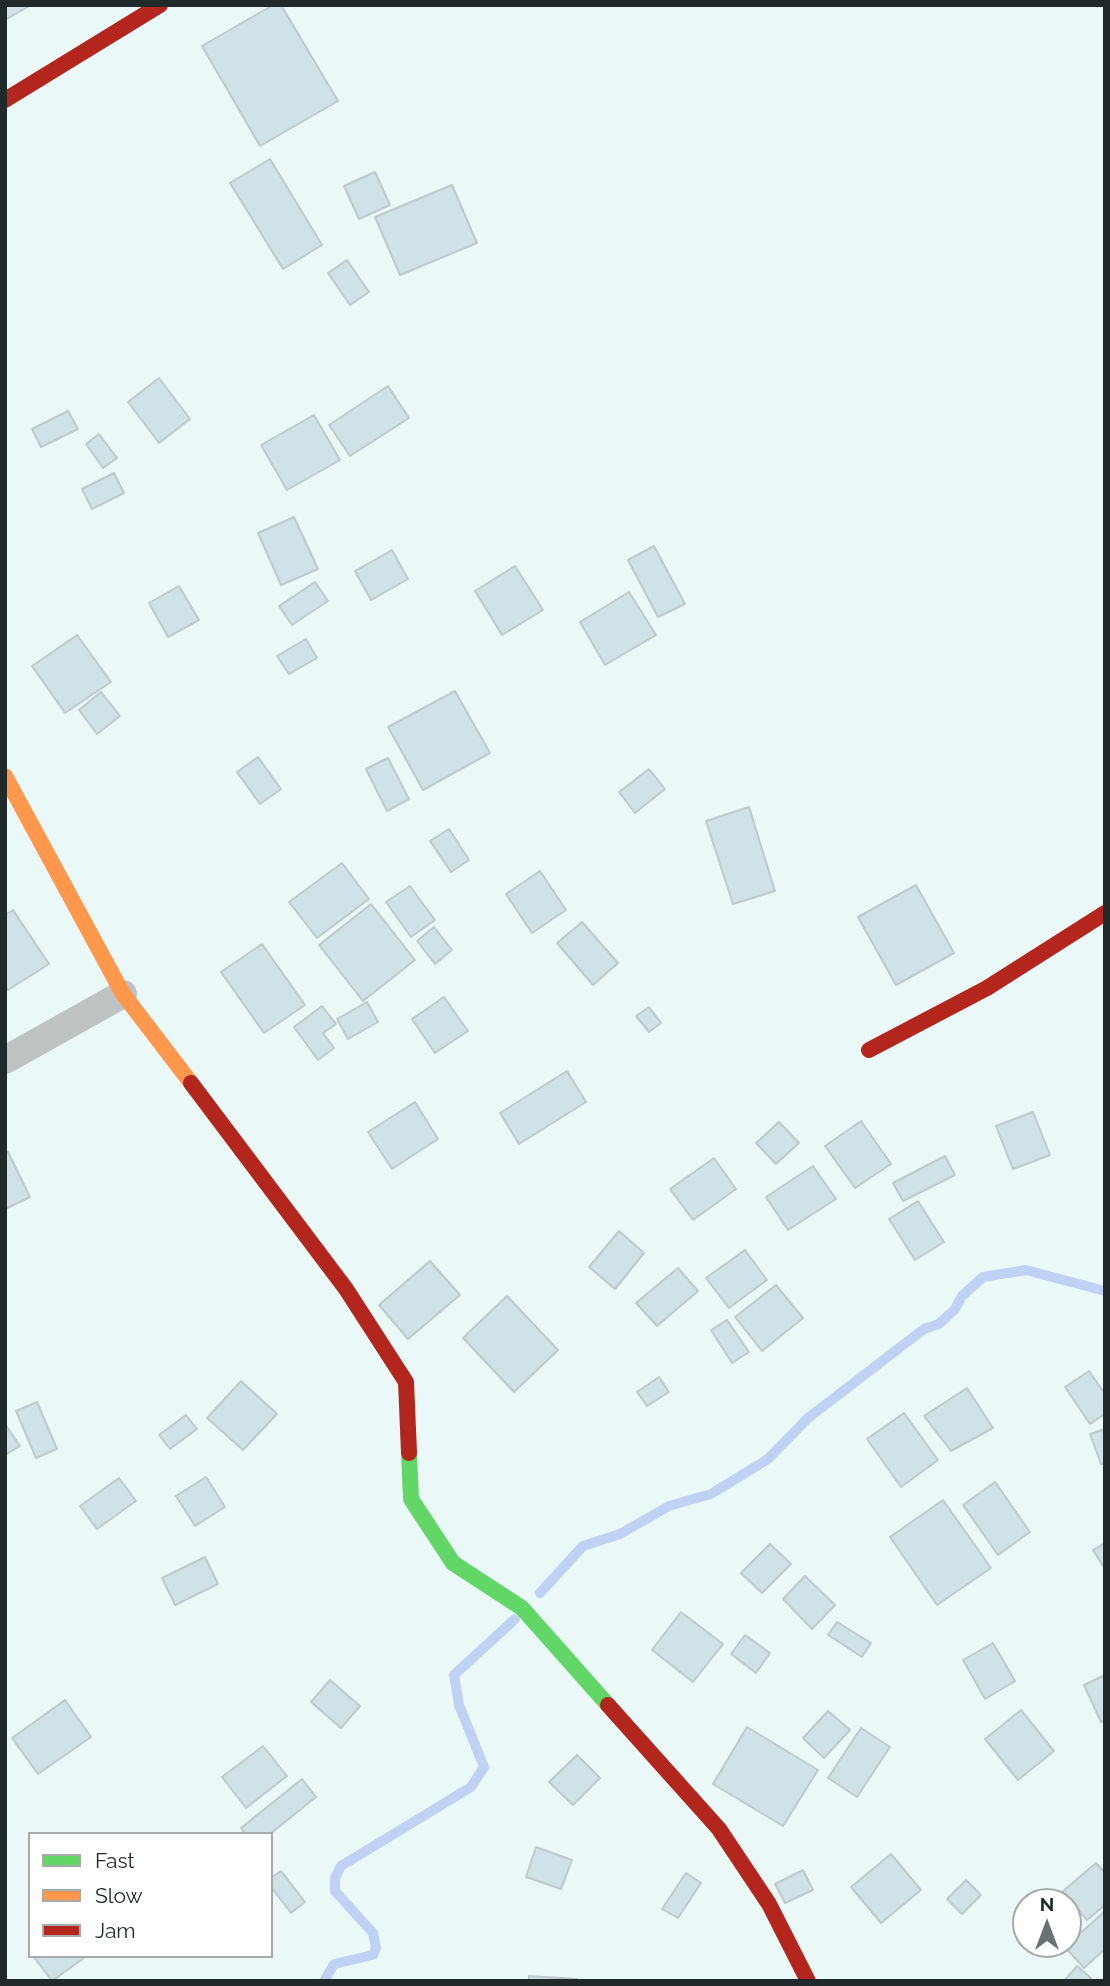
<!DOCTYPE html>
<html>
<head>
<meta charset="utf-8">
<style>
	body { margin:0 }
	#map { position:relative; width:1110px; height:1986px; overflow:hidden; background:#ebf8f8; font-family:Raleway,sans-serif }
	canvas { display:block }
	.frame { position:absolute; inset:0; border:7px solid #212a2a; pointer-events:none }
	.legend { position:absolute; left:28px; top:1832px; width:245px; height:126px; box-sizing:border-box; background:#fff; border:2px solid #a6aaaa; margin:0; padding:9px 12px; list-style:none; font-size:21px; color:#212a2a }
	.legend li { display:flex; align-items:center; gap:14px; height:35px }
	.legend b { width:35px; border:2px solid #a6aaaa }
	.north { position:absolute; left:1012px; top:1888px; width:70px; height:70px; box-sizing:border-box; background:#fff; border:2px solid #a6aaaa; border-radius:50%; rotate:0deg; font-size:19px; font-weight:700; line-height:28px; text-align:center; color:#212a2a }
	.north::after { content:''; display:block; margin:auto; width:24px; height:32px; background:#687272; clip-path:polygon(50% 0,100% 100%,50% 72%,0 100%) }
</style>
</head>
<body>
<div id="map">
<canvas width="1110" height="1986"></canvas>
<div class="frame"></div>
<ul class="legend">
<li><b style="height:9px;background:#63d668"></b>Fast</li>
<li><b style="height:9px;background:#ff974d"></b>Slow</li>
<li><b style="height:9px;background:#b3261e"></b>Jam</li>
</ul>
<div class="north">N</div>
</div>
<script>
const ctx = document.querySelector('canvas').getContext('2d');
ctx.lineJoin = 'round';
const poly = rows => new Path2D(rows.map(r => 'M' + r).join(''));
function trace(path, color, width, dash) { ctx.strokeStyle = color; ctx.lineWidth = width; ctx.lineCap = dash ? 'butt' : 'round'; ctx.setLineDash(dash || []); ctx.stroke(path); }
function fill(path, color) { ctx.fillStyle = color; ctx.fill(path, 'evenodd'); }
trace(poly([
	[540,1593,583,1546,620,1534,669,1506,711,1494,768,1459,808,1418,924,1329,939,1324,955,1309,962,1296,983,1277,1026,1270,1105,1291],
	[324,1981,334,1964,373,1955,376,1948,373,1933,335,1891,335,1878,341,1866,471,1787,484,1767,459,1705,454,1675,515,1619]
]), '#c0d2f3', 10);
const building = poly([
	[5,5,31,5,5,20,5,5],
	[273,5,281,5,338,101,260,146,202,46,273,5],
	[270,159,322,245,283,269,230,183,270,159],
	[375,172,390,205,359,219,344,186,375,172],
	[452,185,477,243,400,275,375,217,452,185],
	[347,260,369,292,350,305,328,273,347,260],
	[159,378,190,419,159,443,128,402,159,378],
	[388,386,409,418,350,456,329,425,388,386],
	[68,411,78,429,41,447,32,429,68,411],
	[314,415,340,460,287,490,261,445,314,415],
	[99,434,117,458,103,468,86,444,99,434],
	[114,473,124,493,92,509,82,489,114,473],
	[294,517,318,569,281,585,258,533,294,517],
	[654,546,685,604,658,617,628,560,654,546],
	[392,550,408,579,371,600,355,571,392,550],
	[515,566,543,610,502,635,475,591,515,566],
	[315,582,328,601,292,625,279,606,315,582],
	[179,586,199,620,168,637,149,603,179,586],
	[629,592,656,635,605,665,580,622,629,592],
	[77,635,111,682,65,713,32,666,77,635],
	[306,639,317,658,289,674,277,656,306,639],
	[455,691,490,753,423,790,388,727,455,691],
	[101,692,120,716,97,734,79,710,101,692],
	[258,757,281,789,260,804,237,772,258,757],
	[388,758,409,799,387,811,366,769,388,758],
	[649,769,665,789,635,813,619,792,649,769],
	[749,807,775,891,733,904,706,821,749,807],
	[449,829,469,860,451,872,430,841,449,829],
	[342,863,369,899,317,938,289,902,342,863],
	[540,871,566,910,532,933,506,894,540,871],
	[916,885,954,953,896,985,858,917,916,885],
	[410,886,435,920,411,937,386,902,410,886],
	[371,904,415,960,363,1001,319,945,371,904],
	[13,910,49,964,8,990,5,985,5,915,13,910],
	[582,922,618,963,593,985,557,943,582,922],
	[434,927,452,950,435,964,417,941,434,927],
	[262,944,305,1005,264,1033,221,972,262,944],
	[444,997,468,1031,435,1053,412,1019,444,997],
	[367,1002,378,1022,348,1039,337,1019,367,1002],
	[322,1006,336,1024,323,1033,334,1048,318,1060,294,1027,322,1006],
	[649,1007,661,1023,649,1032,636,1016,649,1007],
	[567,1071,586,1102,519,1144,500,1113,567,1071],
	[415,1102,438,1139,392,1169,368,1132,415,1102],
	[1033,1112,1050,1155,1013,1169,996,1126,1033,1112],
	[861,1121,891,1164,855,1188,825,1146,861,1121],
	[779,1122,799,1143,776,1164,756,1143,779,1122],
	[8,1152,30,1197,5,1209,5,1153,8,1152],
	[945,1156,955,1175,903,1201,893,1183,945,1156],
	[714,1158,736,1189,693,1220,670,1189,714,1158],
	[813,1166,836,1199,788,1230,766,1197,813,1166],
	[918,1201,944,1242,915,1260,889,1219,918,1201],
	[619,1231,644,1253,615,1289,589,1267,619,1231],
	[745,1250,767,1280,729,1308,706,1278,745,1250],
	[430,1261,460,1295,408,1339,379,1305,430,1261],
	[678,1268,698,1291,657,1326,636,1303,678,1268],
	[776,1285,803,1318,762,1351,735,1317,776,1285],
	[507,1296,558,1350,514,1392,463,1338,507,1296],
	[727,1320,749,1352,732,1363,711,1330,727,1320],
	[1089,1371,1105,1394,1105,1414,1090,1424,1065,1387,1089,1371],
	[659,1377,669,1392,647,1406,637,1392,659,1377],
	[241,1381,277,1414,243,1450,207,1418,241,1381],
	[967,1388,993,1428,951,1451,924,1416,967,1388],
	[37,1402,57,1449,36,1458,16,1411,37,1402],
	[904,1413,938,1460,901,1487,867,1439,904,1413],
	[186,1415,197,1429,170,1449,159,1435,186,1415],
	[5,1424,20,1446,5,1455,5,1424],
	[1105,1429,1105,1463,1101,1464,1090,1434,1105,1429],
	[206,1477,225,1507,195,1526,176,1496,206,1477],
	[119,1478,136,1501,97,1529,80,1506,119,1478],
	[995,1482,1030,1532,998,1555,963,1505,995,1482],
	[943,1500,991,1568,937,1605,890,1537,943,1500],
	[1105,1543,1105,1569,1093,1550,1105,1543],
	[770,1544,791,1564,762,1593,741,1573,770,1544],
	[205,1557,218,1584,175,1605,162,1578,205,1557],
	[805,1576,835,1605,812,1629,783,1599,805,1576],
	[681,1612,723,1644,693,1682,652,1650,681,1612],
	[837,1622,871,1643,862,1657,828,1635,837,1622],
	[745,1635,770,1653,756,1673,731,1654,745,1635],
	[993,1643,1015,1681,985,1699,963,1660,993,1643],
	[1105,1675,1105,1720,1101,1722,1084,1685,1105,1675],
	[330,1680,360,1706,341,1728,311,1702,330,1680],
	[65,1700,91,1737,38,1774,12,1738,65,1700],
	[1021,1710,1054,1751,1018,1780,985,1739,1021,1710],
	[828,1711,850,1730,824,1758,803,1738,828,1711],
	[747,1727,818,1770,783,1826,713,1784,747,1727],
	[861,1728,890,1747,857,1797,828,1778,861,1728],
	[263,1746,287,1776,246,1808,222,1777,263,1746],
	[577,1755,600,1778,573,1805,549,1782,577,1755],
	[302,1779,316,1797,270,1834,245,1834,241,1828,302,1779],
	[536,1847,572,1860,561,1889,526,1877,536,1847],
	[891,1854,921,1890,881,1923,851,1887,891,1854],
	[1096,1863,1105,1873,1105,1905,1087,1920,1062,1892,1096,1863],
	[803,1870,813,1890,785,1903,775,1884,803,1870],
	[281,1871,305,1902,291,1913,271,1887,271,1878,281,1871],
	[686,1873,701,1883,678,1918,662,1909,686,1873],
	[966,1880,981,1895,962,1914,947,1899,966,1880],
	[1105,1911,1105,1949,1084,1968,1065,1947,1105,1911],
	[33,1956,82,1956,84,1958,52,1981,33,1956],
	[1077,1966,1091,1978,1088,1981,1064,1981,1077,1966],
	[529,1976,577,1979,577,1981,529,1981,529,1976]
]);
fill(building, '#d0e1e7');
trace(building, '#bfc9cb', 2);
trace(poly([
	[5,1060,123,994]
]), '#bfc2c2', 28);
trace(poly([
	[409,1453,411,1499,453,1563,522,1608,608,1705]
]), '#63d668', 16);
trace(poly([
	[5,776,123,994,191,1083]
]), '#ff974d', 16);
trace(poly([
	[5,100,160,5],
	[869,1050,987,988,1105,913],
	[191,1083,346,1289,406,1382,409,1453],
	[608,1705,719,1829,769,1904,808,1981]
]), '#b3261e', 16);
</script>
</body>
</html>
